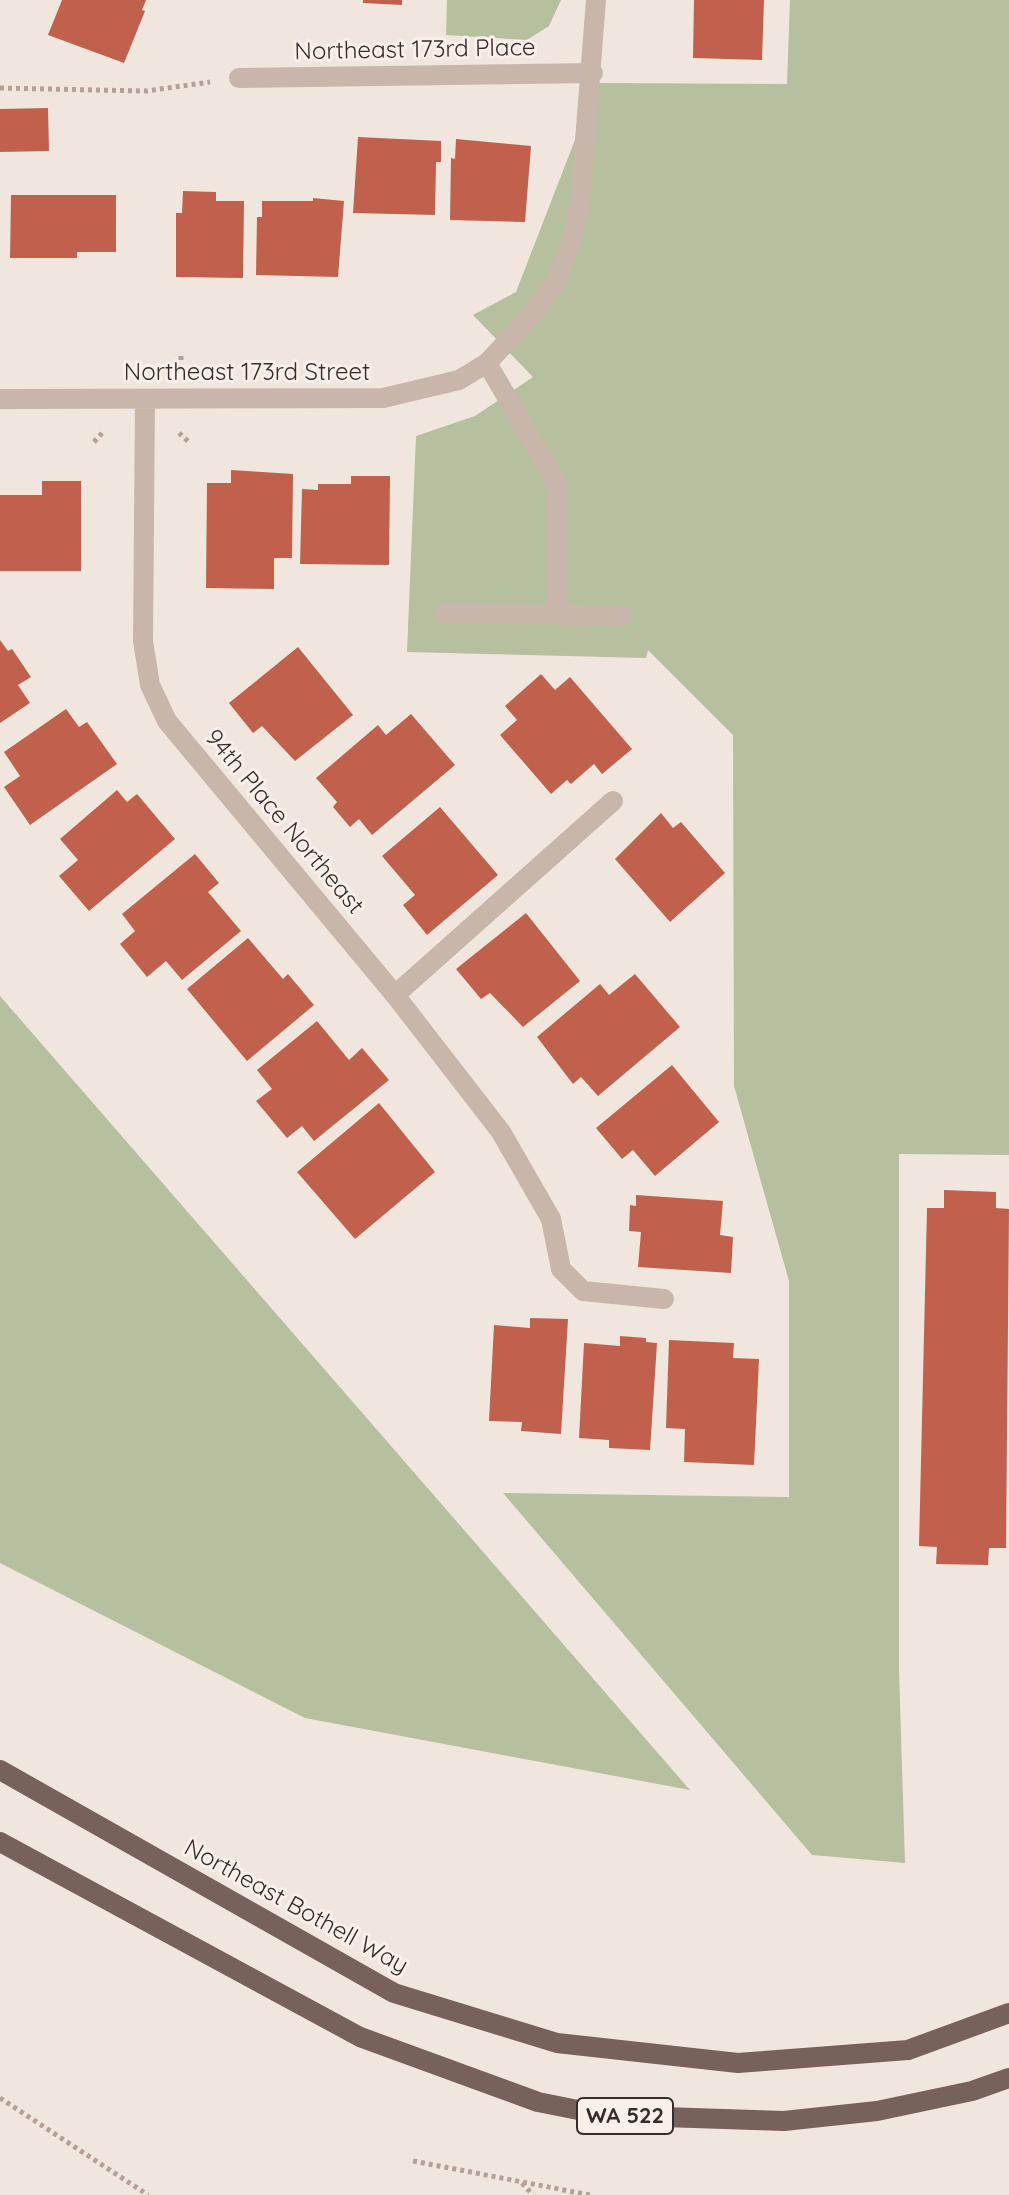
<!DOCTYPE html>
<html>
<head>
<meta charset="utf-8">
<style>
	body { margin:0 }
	canvas { display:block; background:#f1e6dd }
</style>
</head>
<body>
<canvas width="1009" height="2195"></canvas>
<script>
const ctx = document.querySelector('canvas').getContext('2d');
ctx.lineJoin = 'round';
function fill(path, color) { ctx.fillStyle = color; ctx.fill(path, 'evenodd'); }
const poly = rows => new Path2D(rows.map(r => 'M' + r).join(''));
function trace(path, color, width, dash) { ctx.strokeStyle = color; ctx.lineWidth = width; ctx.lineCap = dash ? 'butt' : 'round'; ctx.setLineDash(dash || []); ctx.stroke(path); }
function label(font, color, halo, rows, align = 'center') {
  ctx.font = font + ' Quicksand,sans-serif'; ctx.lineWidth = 6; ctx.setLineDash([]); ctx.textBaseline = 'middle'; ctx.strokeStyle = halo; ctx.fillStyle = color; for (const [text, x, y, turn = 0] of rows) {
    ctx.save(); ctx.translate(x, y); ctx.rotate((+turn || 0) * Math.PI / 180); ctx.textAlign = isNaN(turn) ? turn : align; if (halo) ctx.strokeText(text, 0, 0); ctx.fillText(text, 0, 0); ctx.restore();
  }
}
fill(poly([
	[447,0,561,0,549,26,527,40,446,35],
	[790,0,1009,0,1009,1155,899,1154,899,1671,905,1863,812,1855,503,1493,789,1497,789,1281,734,1086,733,735,648,650,646,658,407,652,416,436,475,416,533,377,473,315,516,292,597,83,787,84],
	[0,996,690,1790,305,1718,0,1563]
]), '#b6bf9e');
fill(poly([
	[62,0,146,0,142,10,145,11,124,63,48,35],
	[363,0,402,0,402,5,363,3],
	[694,0,764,0,762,60,693,58],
	[48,108,49,151,0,152,0,109],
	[358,137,441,141,441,162,436,162,435,215,353,213],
	[456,139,531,146,525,222,450,220,451,158,455,159],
	[183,191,216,192,216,201,244,201,243,278,176,277,176,213,182,213],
	[11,195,116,195,116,252,77,252,77,258,10,258],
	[313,198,344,201,338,277,256,275,257,217,262,217,262,201,313,201],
	[231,470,293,474,292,558,274,558,274,589,206,588,207,483,231,483],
	[351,476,390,476,389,565,300,564,302,489,318,490,318,484,351,484],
	[42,481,81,481,81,571,0,571,0,495,42,495],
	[0,640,8,651,12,649,31,677,18,685,30,703,0,723],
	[298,647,353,715,295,761,262,726,253,733,229,703],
	[541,674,555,690,570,677,632,749,602,774,594,764,571,784,567,780,551,794,500,735,517,720,505,706],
	[66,709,79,727,87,722,117,764,30,825,4,787,20,776,4,752],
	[411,714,455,765,372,835,359,819,350,827,333,807,337,802,316,778,378,725,386,735],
	[117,790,127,802,137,794,175,839,89,911,59,876,78,860,60,839],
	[440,807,498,875,427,935,403,905,415,895,382,856],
	[661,813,673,828,681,822,725,873,670,922,615,859],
	[195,854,219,883,208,892,241,931,182,980,166,961,147,977,120,944,135,931,122,914],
	[526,913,580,981,523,1027,490,993,481,999,456,969],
	[248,938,283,979,288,974,314,1005,247,1061,187,989],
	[635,974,680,1027,598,1096,581,1077,573,1084,537,1037,600,984,609,995],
	[317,1021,349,1060,362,1048,389,1080,314,1141,302,1126,287,1138,256,1101,272,1089,257,1070],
	[672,1065,719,1122,655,1176,633,1150,622,1159,596,1128],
	[379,1103,435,1172,355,1239,297,1172],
	[944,1190,996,1192,996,1208,1009,1209,1006,1548,989,1548,988,1565,936,1564,937,1547,919,1546,927,1208,944,1208],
	[636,1195,723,1201,720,1235,733,1237,731,1273,638,1267,641,1232,629,1231,630,1205,636,1206],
	[530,1318,568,1319,561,1434,521,1431,522,1422,489,1421,494,1325,530,1328],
	[620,1336,646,1338,646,1342,657,1343,650,1450,609,1448,609,1440,579,1438,584,1343,620,1346],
	[669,1340,734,1343,733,1358,759,1359,754,1465,684,1462,685,1429,666,1428]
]), '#bf614d');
trace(poly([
	[0,88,146,91,210,82],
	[181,356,181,370],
	[179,433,190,443],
	[94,442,104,431],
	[0,2098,148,2195],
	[413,2161,590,2195],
	[522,2183,533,2195]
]), '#b4a094', 5, [4, 4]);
trace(poly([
	[487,363,557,483,557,615],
	[444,613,622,616],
	[395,995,613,801],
	[551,1219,561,1269,583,1291,664,1299]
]), '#c9b6aa', 20);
trace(poly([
	[239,78,593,73],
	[0,399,383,398,459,380,487,363,532,315,556,282,570,247,580,204,596,0],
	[145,400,143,641,150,685,167,721,395,995,501,1132,551,1219]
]), '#c9b6aa', 20);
trace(poly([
	[0,1770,394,1993,557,2043,738,2063,908,2050,1009,2013],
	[0,1842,360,2037,538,2102,603,2115,784,2121,877,2111,972,2091,1009,2078]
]), '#77625b', 20);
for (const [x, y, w] of [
	[625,2116,96]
]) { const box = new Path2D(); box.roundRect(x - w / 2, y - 18, w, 36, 6); ctx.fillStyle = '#f9f1e9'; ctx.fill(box); trace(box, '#362c29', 2); }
label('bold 22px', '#362c29', null, [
	["WA 522",625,2116]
]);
label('24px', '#362c29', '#f9f1e9', [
	["Northeast 173rd Place",415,50,-1],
	["Northeast 173rd Street",247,373],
	["94th Place Northeast",284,822,50],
	["Northeast Bothell Way",296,1907,29]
]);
</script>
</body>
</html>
